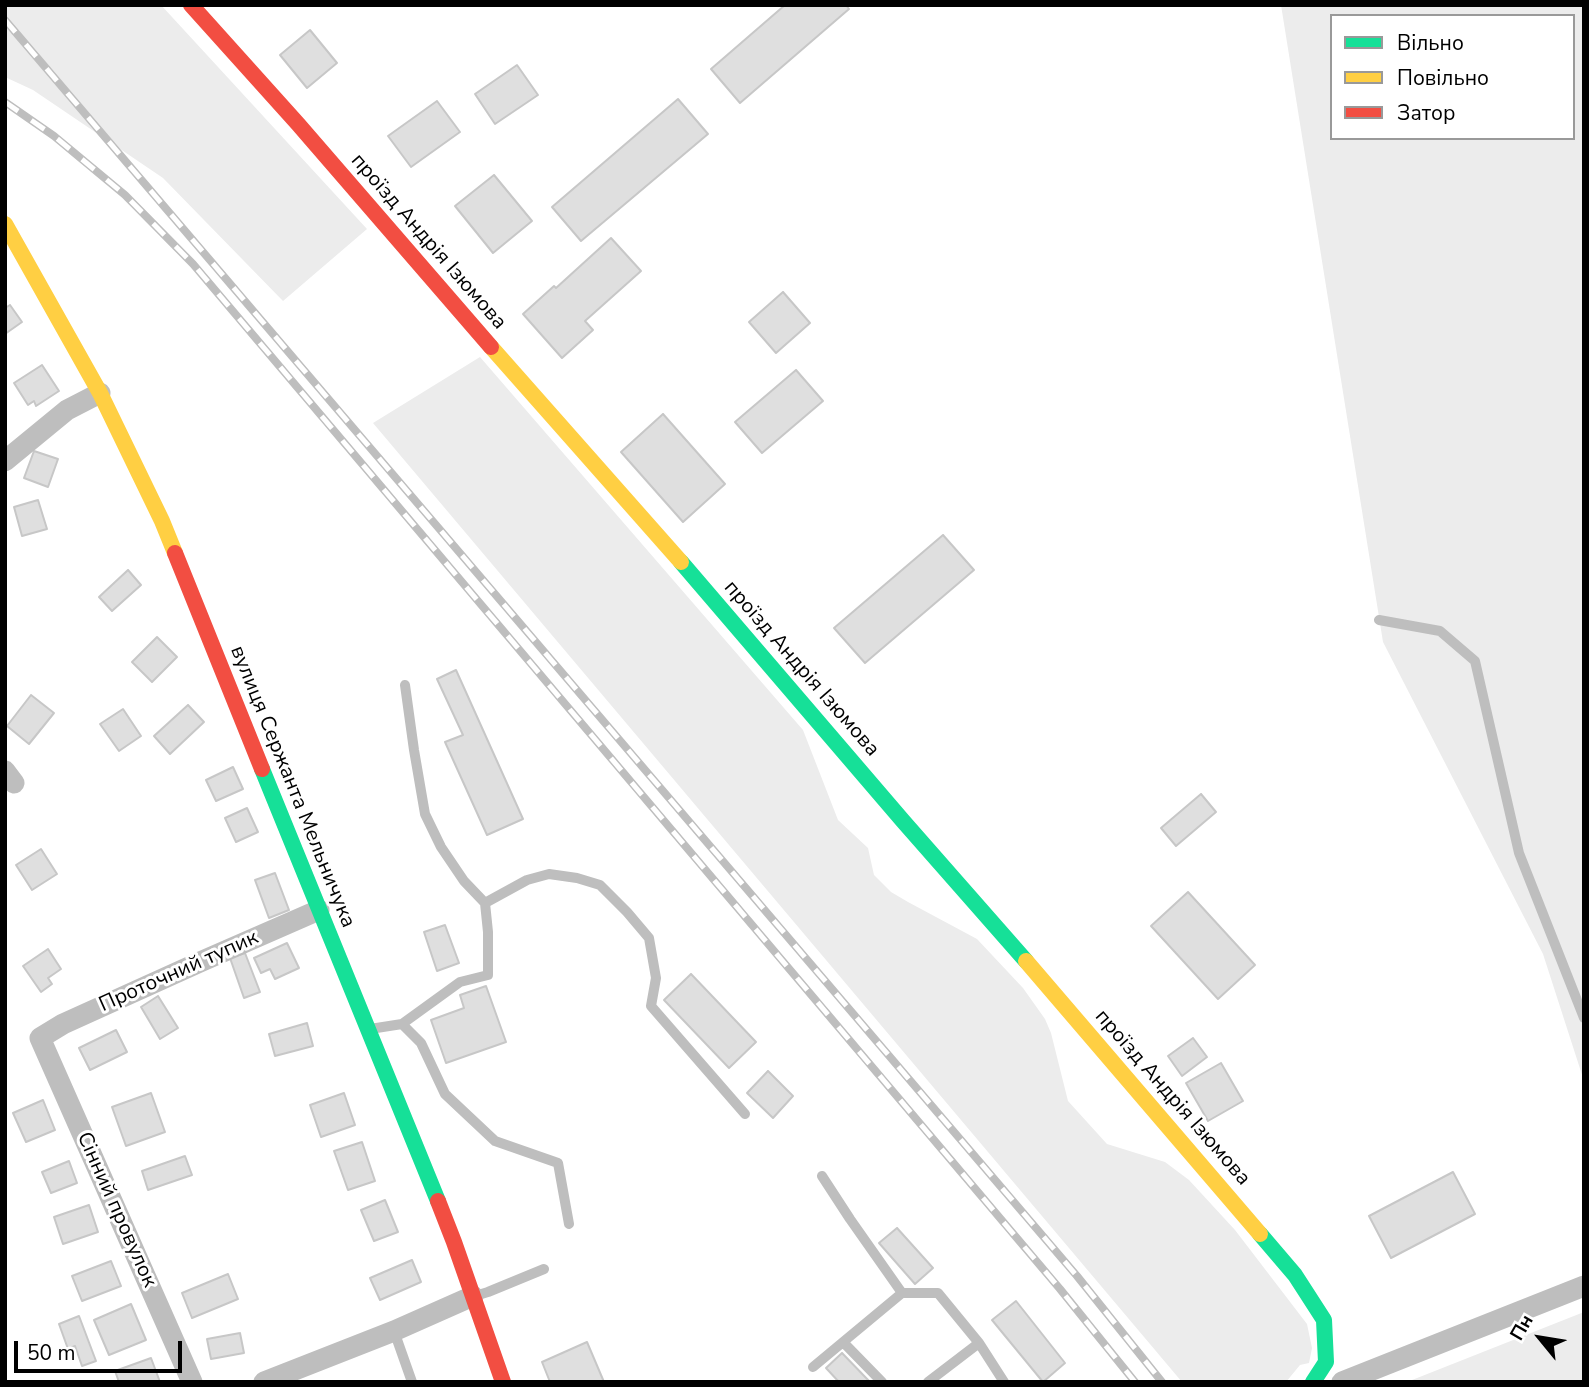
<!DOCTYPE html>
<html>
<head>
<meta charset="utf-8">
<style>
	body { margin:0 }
	#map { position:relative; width:1589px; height:1387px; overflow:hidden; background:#fff; font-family:"Nunito Sans",sans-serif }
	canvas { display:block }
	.frame { position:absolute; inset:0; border:7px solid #000; pointer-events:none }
	.legend { position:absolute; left:1330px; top:14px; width:245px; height:126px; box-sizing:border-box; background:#fff; border:2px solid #999; margin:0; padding:9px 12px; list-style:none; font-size:21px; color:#000 }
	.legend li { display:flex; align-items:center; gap:14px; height:35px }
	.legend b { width:35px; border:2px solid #999 }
	.north { position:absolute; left:1505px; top:1303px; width:70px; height:70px; -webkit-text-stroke:5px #fff; paint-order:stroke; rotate:300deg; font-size:19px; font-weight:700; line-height:28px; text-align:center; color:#000 }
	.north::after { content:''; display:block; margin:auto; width:24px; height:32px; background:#000; clip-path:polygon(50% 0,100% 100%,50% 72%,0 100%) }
	.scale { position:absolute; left:14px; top:1341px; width:168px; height:32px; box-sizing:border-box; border:4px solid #000; border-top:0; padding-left:9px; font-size:21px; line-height:24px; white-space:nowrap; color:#000; -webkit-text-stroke:5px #fff; paint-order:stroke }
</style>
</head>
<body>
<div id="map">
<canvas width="1589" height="1387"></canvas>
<div class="frame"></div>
<ul class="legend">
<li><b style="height:9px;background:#16e098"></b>Вільно</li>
<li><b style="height:9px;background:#ffcf43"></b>Повільно</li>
<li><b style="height:9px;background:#f24e42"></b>Затор</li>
</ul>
<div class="north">Пн</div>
<div class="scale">50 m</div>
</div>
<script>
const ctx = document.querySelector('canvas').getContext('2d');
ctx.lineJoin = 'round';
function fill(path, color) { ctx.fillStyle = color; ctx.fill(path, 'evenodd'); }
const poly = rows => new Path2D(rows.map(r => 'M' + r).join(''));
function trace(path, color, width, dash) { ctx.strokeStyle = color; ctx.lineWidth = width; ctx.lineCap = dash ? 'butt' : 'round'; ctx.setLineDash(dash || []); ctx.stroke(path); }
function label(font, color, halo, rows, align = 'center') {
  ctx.font = font + ' "Nunito Sans",sans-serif'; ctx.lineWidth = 6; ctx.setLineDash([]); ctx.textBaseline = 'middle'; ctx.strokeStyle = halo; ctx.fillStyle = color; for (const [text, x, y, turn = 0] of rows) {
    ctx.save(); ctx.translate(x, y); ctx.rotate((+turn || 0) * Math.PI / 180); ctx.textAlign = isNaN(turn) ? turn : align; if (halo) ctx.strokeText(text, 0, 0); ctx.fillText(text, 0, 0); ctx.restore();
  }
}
fill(poly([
	[5,5,161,5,367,229,283,301,163,178,33,90,5,77],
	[1281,5,1584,5,1584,1081,1543,954,1383,642],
	[1332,16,1573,16,1573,138,1332,138],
	[480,357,803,730,838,820,868,848,874,875,891,892,908,902,977,939,1023,988,1045,1019,1051,1033,1068,1101,1107,1144,1165,1162,1189,1180,1235,1230,1307,1324,1312,1348,1309,1363,1300,1365,1286,1382,1182,1382,373,423],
	[1584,1312,1584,1382,1407,1382]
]), '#ececec');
const building = poly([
	[785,5,846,5,849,9,740,103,711,69,785,5],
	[310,30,337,63,307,88,280,55,310,30],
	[517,65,538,95,495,124,475,94,517,65],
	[678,99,708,134,581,241,552,207,678,99],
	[437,101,460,132,411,167,388,136,437,101],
	[494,175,532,221,493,253,455,206,494,175],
	[611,238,641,271,585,321,593,330,562,358,523,314,554,286,556,288,611,238],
	[783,292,810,323,776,353,749,322,783,292],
	[10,305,22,322,5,334,5,308,10,305],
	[42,365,59,391,36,406,34,401,28,405,14,383,42,365],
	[796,370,823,401,762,453,735,422,796,370],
	[663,414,725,484,683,522,621,452,663,414],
	[34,451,58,459,48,487,24,478,34,451],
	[38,500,47,529,22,536,14,507,38,500],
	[943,535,974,570,865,663,834,628,943,535],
	[128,570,141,585,112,611,99,597,128,570],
	[157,637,177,657,152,682,132,662,157,637],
	[456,670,523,819,487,835,445,742,463,735,437,679,456,670],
	[31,695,54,713,29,744,7,726,31,695],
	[188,705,204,722,170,754,154,736,188,705],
	[123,709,141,736,119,751,100,724,123,709],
	[233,767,243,789,216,801,206,780,233,767],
	[1201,794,1216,812,1176,846,1161,828,1201,794],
	[247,808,258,832,236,842,225,818,247,808],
	[41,849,57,874,32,890,16,865,41,849],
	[275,873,289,910,269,918,255,880,275,873],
	[1188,892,1255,965,1218,999,1151,926,1188,892],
	[445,925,459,963,437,971,424,932,445,925],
	[287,943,299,968,275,979,270,969,261,973,254,958,287,943],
	[48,949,61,969,48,978,52,984,41,992,23,966,48,949],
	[245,953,260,992,244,998,230,958,245,953],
	[691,974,756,1042,729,1068,664,1000,691,974],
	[486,986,506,1042,446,1063,431,1020,464,1008,460,995,486,986],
	[158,996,178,1028,160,1039,141,1007,158,996],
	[307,1023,313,1046,275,1056,269,1034,307,1023],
	[116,1030,127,1052,90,1070,79,1048,116,1030],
	[1193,1038,1207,1057,1182,1076,1168,1056,1193,1038],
	[1221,1063,1243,1101,1208,1121,1186,1083,1221,1063],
	[768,1071,793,1096,773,1118,747,1093,768,1071],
	[151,1093,165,1132,126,1146,112,1107,151,1093],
	[344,1093,355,1125,321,1137,310,1105,344,1093],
	[43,1100,55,1130,26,1142,13,1113,43,1100],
	[362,1142,375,1181,348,1190,334,1151,362,1142],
	[185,1156,192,1175,148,1190,142,1171,185,1156],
	[69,1161,77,1183,51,1193,42,1172,69,1161],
	[1453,1172,1475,1214,1391,1258,1369,1216,1453,1172],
	[385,1200,398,1232,374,1241,361,1210,385,1200],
	[89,1205,98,1232,63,1244,54,1217,89,1205],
	[897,1228,933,1268,915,1284,879,1243,897,1228],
	[412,1260,421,1282,380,1300,370,1278,412,1260],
	[111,1261,121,1286,82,1301,72,1276,111,1261],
	[228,1274,238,1299,192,1318,182,1293,228,1274],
	[1016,1301,1065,1363,1043,1382,992,1320,1016,1301],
	[131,1304,146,1340,109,1355,94,1320,131,1304],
	[79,1316,96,1361,82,1366,75,1346,68,1349,59,1324,79,1316],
	[240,1333,244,1353,211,1359,207,1339,240,1333],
	[587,1342,604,1382,550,1382,542,1362,587,1342],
	[842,1353,870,1382,839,1382,826,1368,842,1353],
	[151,1358,160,1382,119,1382,115,1371,151,1358]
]);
fill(building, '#dfdfdf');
trace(building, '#c7c7c7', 2);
trace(poly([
	[1379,620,1440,631,1475,661,1519,853,1584,1018],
	[485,903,527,880,549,874,577,878,600,885,627,912,649,938,656,978,651,1006,745,1114],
	[402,1024,460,982,488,975,488,932,485,903,464,881,441,847,425,814,414,750,405,685],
	[370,1029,402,1024,421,1043,445,1094,495,1141,558,1163,569,1224],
	[822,1176,850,1219,902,1293,938,1293,979,1343,928,1382],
	[475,1296,488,1292,544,1269],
	[394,1331,412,1382],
	[843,1342,882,1382],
	[979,1343,1004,1382],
	[813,1367,902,1293]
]), '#bebebe', 10);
trace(poly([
	[5,461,67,410,100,393],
	[5,771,14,783],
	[192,1382,40,1038,63,1024,200,962,319,910],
	[264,1382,394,1331,473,1296],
	[1342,1382,1584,1286]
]), '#bebebe', 21);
trace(poly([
	[681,562,903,821,1026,961],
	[262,769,438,1201],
	[1260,1234,1295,1275,1324,1320,1326,1362,1313,1382]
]), '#16e098', 16);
trace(poly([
	[5,224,100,393,162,521,175,553],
	[491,347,681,562],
	[1026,961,1260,1234]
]), '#ffcf43', 16);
trace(poly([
	[191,5,298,124,491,347],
	[175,553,262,769],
	[438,1201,454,1242,503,1382]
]), '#f24e42', 16);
const rail = poly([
	[5,20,1077,1276,1162,1382],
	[5,102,54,136,125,195,193,264,1060,1289,1135,1382]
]);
trace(rail, '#bebebe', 8);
trace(rail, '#fff', 5, [16]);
label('21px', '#000', '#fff', [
	["проїзд Андрія Ізюмова",428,242,49],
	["проїзд Андрія Ізюмова",801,669,49],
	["вулиця Сержанта Мельничука",292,787,68],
	["Проточний тупик",179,972,-24],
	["проїзд Андрія Ізюмова",1172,1098,49],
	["Сінний провулок",116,1210,66]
]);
</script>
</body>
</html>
